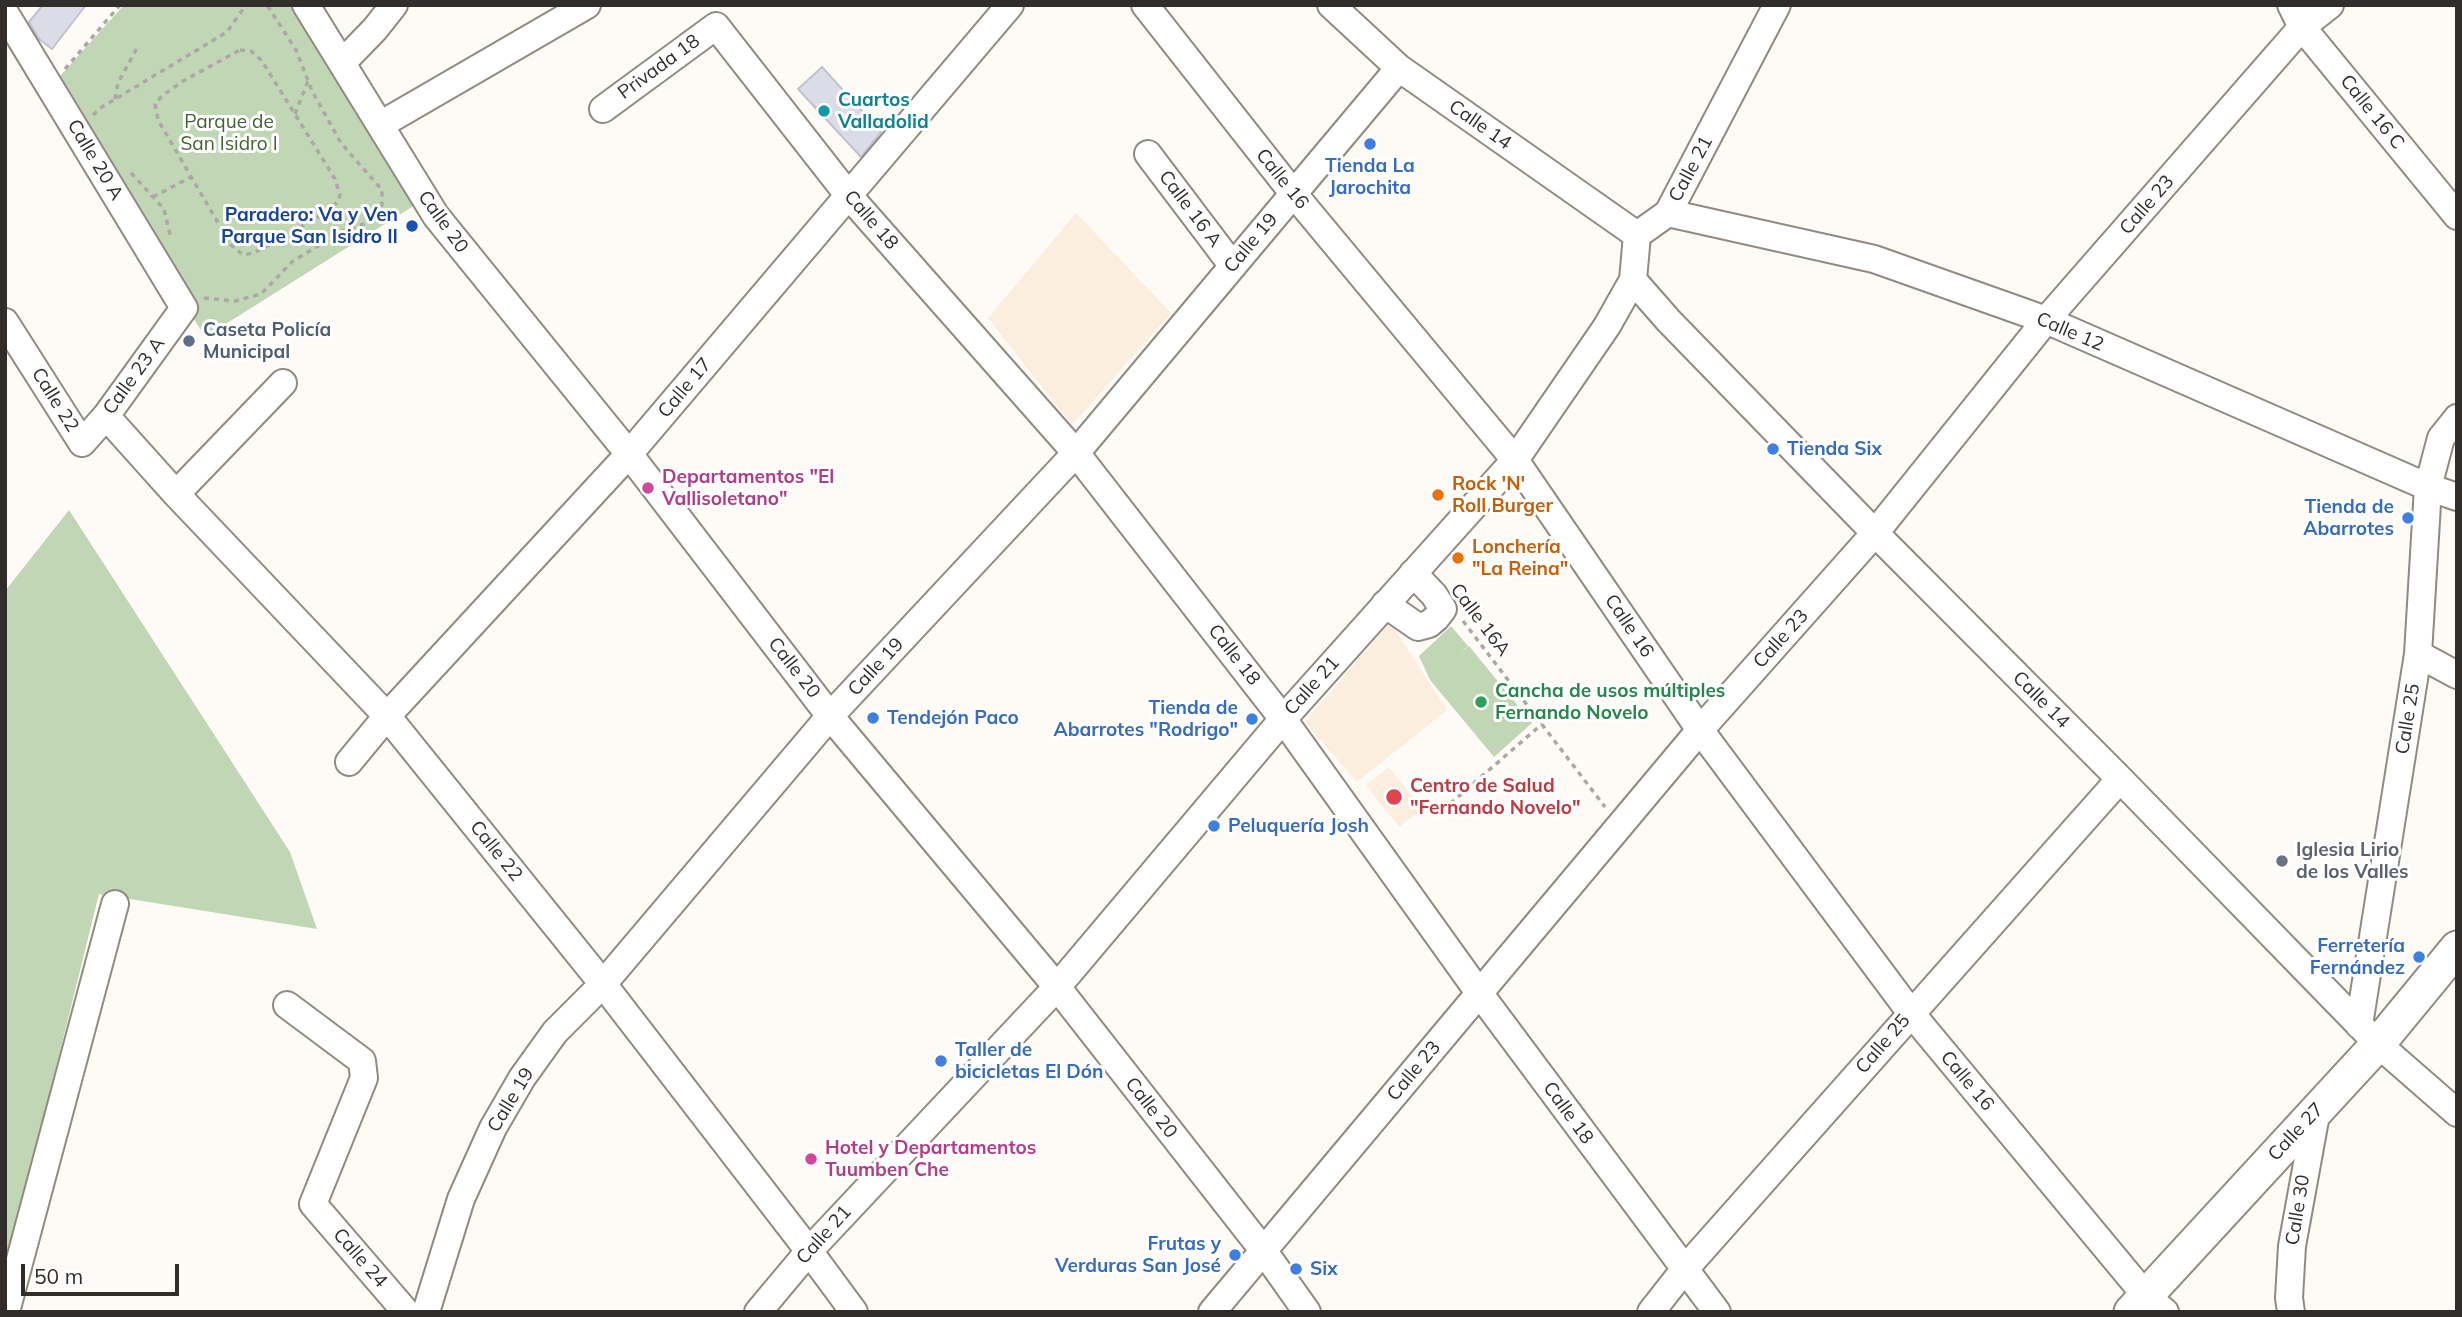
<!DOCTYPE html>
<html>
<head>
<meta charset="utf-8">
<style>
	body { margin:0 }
	#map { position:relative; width:2462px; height:1317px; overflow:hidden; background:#fefbf7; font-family:Mulish,sans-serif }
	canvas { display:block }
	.frame { position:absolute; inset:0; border:7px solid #302d2a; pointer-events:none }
	.scale { position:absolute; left:21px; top:1264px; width:158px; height:32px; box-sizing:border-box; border:4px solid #302d2a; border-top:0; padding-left:9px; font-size:21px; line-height:24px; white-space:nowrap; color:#302d2a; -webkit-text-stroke:5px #fff; paint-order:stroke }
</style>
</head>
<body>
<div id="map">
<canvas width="2462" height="1317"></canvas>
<div class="frame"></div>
<div class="scale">50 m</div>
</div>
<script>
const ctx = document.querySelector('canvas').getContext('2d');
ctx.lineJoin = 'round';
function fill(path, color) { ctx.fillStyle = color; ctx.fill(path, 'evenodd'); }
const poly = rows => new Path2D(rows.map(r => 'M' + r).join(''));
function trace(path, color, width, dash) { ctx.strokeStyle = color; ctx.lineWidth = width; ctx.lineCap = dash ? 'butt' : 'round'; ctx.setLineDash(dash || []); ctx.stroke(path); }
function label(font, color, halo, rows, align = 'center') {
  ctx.font = font + ' Mulish,sans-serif'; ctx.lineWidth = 6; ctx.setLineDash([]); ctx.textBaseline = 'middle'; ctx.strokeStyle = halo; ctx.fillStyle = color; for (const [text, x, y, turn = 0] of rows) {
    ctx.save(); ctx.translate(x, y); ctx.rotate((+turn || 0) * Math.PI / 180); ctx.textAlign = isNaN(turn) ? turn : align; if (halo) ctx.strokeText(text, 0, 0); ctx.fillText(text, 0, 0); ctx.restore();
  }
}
fill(poly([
	[1076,213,1171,313,1072,425,988,318],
	[1390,622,1447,710,1357,782,1305,722],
	[1389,767,1422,809,1399,827,1366,785]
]), '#fbeede');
fill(poly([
	[124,5,303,5,415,205,205,337,51,86],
	[69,510,290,852,317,929,99,894,5,1273,5,591],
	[1451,626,1468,646,1459,654,1469,646,1532,723,1494,757,1430,680,1419,656]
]), '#c1d6b5');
const building = poly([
	[43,5,86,5,52,49,39,39,29,22,43,5],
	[822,67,881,132,861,157,798,89,822,67]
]);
fill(building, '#dadce7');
trace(building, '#c1c2cd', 2);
const minor = poly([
	[306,5,436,216,629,454,830,716,1057,987,1263,1250,1307,1312],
	[1145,5,1293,193,1515,460,1700,730,1911,1013,2146,1296,2165,1312],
	[1331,5,1399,68,1637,235],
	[2291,5,2302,27,2457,216],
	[5,13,184,308,106,416,82,443,5,322],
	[343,62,375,29,394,5],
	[603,109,716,26,849,196,1076,453,1283,719,1480,994,1717,1312],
	[380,125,587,5],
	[1148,154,1232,265],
	[1668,213,1874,259,2046,320,2428,487,2457,497],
	[1633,280,1668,320,1875,533,2120,779,2378,1044,2457,1113],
	[106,416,176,494,387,716,603,984,809,1251,854,1312],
	[176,494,283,383],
	[1385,604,1418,627,1429,624,1436,618,1443,609,1434,595,1413,573],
	[2418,654,2457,675],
	[349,762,387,716,629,454,1010,5],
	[287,1005,362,1061,364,1078,313,1204,406,1312],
	[2359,1025,2418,654,2428,487,2441,438,2457,418],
	[6,1312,115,904],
	[426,1312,461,1199,493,1128,522,1078,555,1032,603,984,830,716,1076,453,1399,68],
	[758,1312,809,1251,1057,987,1283,719,1515,460,1607,326,1633,280,1637,235,1668,213,1777,5],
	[1212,1312,1700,730,1875,533,2046,320,2302,27,2330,5],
	[1651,1312,1684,1270,2120,779],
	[2291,1312,2289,1298,2292,1246,2317,1109]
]);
const major = poly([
	[2131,1312,2378,1044,2457,948]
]);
trace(minor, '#918a81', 30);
trace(major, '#918a81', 37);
trace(poly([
	[240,50,251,51,262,61,335,179,340,195,338,202,322,215,277,241,253,253,243,255,231,245,158,120,155,104,162,96,183,81,240,50],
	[65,69,120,5],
	[115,99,118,83,137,48],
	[295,114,308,81],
	[93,115,102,107,227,32,246,5],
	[131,173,164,209,171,239],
	[153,197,191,177],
	[204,298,235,301,261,294,293,261,343,231,370,222,382,205,382,190,341,143,312,91,296,50,267,5],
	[1463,621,1605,807],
	[1443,810,1542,724]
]), '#aca9a5', 3.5, [5, 5]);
trace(minor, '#fff', 26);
trace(major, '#fff', 33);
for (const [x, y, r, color] of [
	[824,111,7,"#0f9aa8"],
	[1370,144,7,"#3f7fe0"],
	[412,226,7,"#1a4fb4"],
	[189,341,7,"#5c6f8a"],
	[1773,449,7,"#3f7fe0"],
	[648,488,7,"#d1479c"],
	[1438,495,7,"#e8710a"],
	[2408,518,7,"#3f7fe0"],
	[1458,558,7,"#e8710a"],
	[1481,702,7,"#2e9e5b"],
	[873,718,7,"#3f7fe0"],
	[1252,719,7,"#3f7fe0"],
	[1394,797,9,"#e0444e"],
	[1214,826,7,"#3f7fe0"],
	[2282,861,7,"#6b7280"],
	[2419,957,7,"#3f7fe0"],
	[941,1061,7,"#3f7fe0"],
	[811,1159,7,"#d1479c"],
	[1235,1255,7,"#3f7fe0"],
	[1296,1269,7,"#3f7fe0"]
]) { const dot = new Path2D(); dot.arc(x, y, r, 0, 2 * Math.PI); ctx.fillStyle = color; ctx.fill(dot); trace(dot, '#fff', 2.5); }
label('19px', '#302d2a', '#fff', [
	["Privada 18",659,67,-36],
	["Calle 16 C",2372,112,51],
	["Calle 14",1480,125,35],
	["Calle 20 A",95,160,59],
	["Calle 21",1691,169,-62],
	["Calle 16",1282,179,51],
	["Calle 23",2147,205,-49],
	["Calle 16 A",1190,209,53],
	["Calle 18",871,220,49],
	["Calle 20",443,222,54],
	["Calle 19",1251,243,-50],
	["Calle 12",2070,332,23],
	["Calle 23 A",134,376,-54],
	["Calle 17",685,388,-50],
	["Calle 22",55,400,58],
	["Calle 16A",1480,620,53],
	["Calle 16",1629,626,56],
	["Calle 23",1781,639,-48],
	["Calle 18",1234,655,52],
	["Calle 19",876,667,-47],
	["Calle 20",794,668,52],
	["Calle 21",1312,686,-48],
	["Calle 14",2041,700,45],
	["Calle 25",2408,719,-81],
	["Calle 22",496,851,51],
	["Calle 25",1883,1044,-49],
	["Calle 23",1414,1071,-50],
	["Calle 16",1967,1081,50],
	["Calle 19",511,1100,-59],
	["Calle 20",1151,1108,52],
	["Calle 18",1568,1113,54],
	["Calle 27",2296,1132,-47],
	["Calle 30",2298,1210,-81],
	["Calle 21",824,1235,-48],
	["Calle 24",360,1258,49]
]);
label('bold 19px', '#0d838f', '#fff', [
	["Cuartos",838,100],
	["Valladolid",838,122]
], 'left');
label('19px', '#436131', '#fff', [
	["Parque de",229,122],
	["San Isidro I",229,144]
]);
label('bold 19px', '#366cbe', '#fff', [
	["Tienda La",1370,166,"center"],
	["Jarochita",1370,188,"center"],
	["Tienda Six",1787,449],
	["Tienda de",2394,507,"right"],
	["Abarrotes",2394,529,"right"],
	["Tienda de",1238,708,"right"],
	["Abarrotes \"Rodrigo\"",1238,730,"right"],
	["Tendejón Paco",887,718],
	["Peluquería Josh",1228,826],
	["Ferretería",2405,946,"right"],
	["Fernández",2405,968,"right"],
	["Taller de",955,1050],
	["bicicletas El Dón",955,1072],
	["Frutas y",1221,1244,"right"],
	["Verduras San José",1221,1266,"right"],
	["Six",1310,1269]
], 'left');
label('bold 19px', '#164399', '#fff', [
	["Paradero: Va y Ven",398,215],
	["Parque San Isidro II",398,237]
], 'right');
label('bold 19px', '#4e5e75', '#fff', [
	["Caseta Policía",203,330],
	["Municipal",203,352]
], 'left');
label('bold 19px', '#b23c85', '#fff', [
	["Departamentos \"El",662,477],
	["Vallisoletano\"",662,499],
	["Hotel y Departamentos",825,1148],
	["Tuumben Che",825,1170]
], 'left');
label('bold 19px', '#c56008', '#fff', [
	["Rock 'N'",1452,484],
	["Roll Burger",1452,506],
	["Lonchería",1472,547],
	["\"La Reina\"",1472,569]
], 'left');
label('bold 19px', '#27864d', '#fff', [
	["Cancha de usos múltiples",1495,691],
	["Fernando Novelo",1495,713]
], 'left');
label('bold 19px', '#be3a42', '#fff', [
	["Centro de Salud",1410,786],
	["\"Fernando Novelo\"",1410,808]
], 'left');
label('bold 19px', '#5b616d', '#fff', [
	["Iglesia Lirio",2296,850],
	["de los Valles",2296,872]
], 'left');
</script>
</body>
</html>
